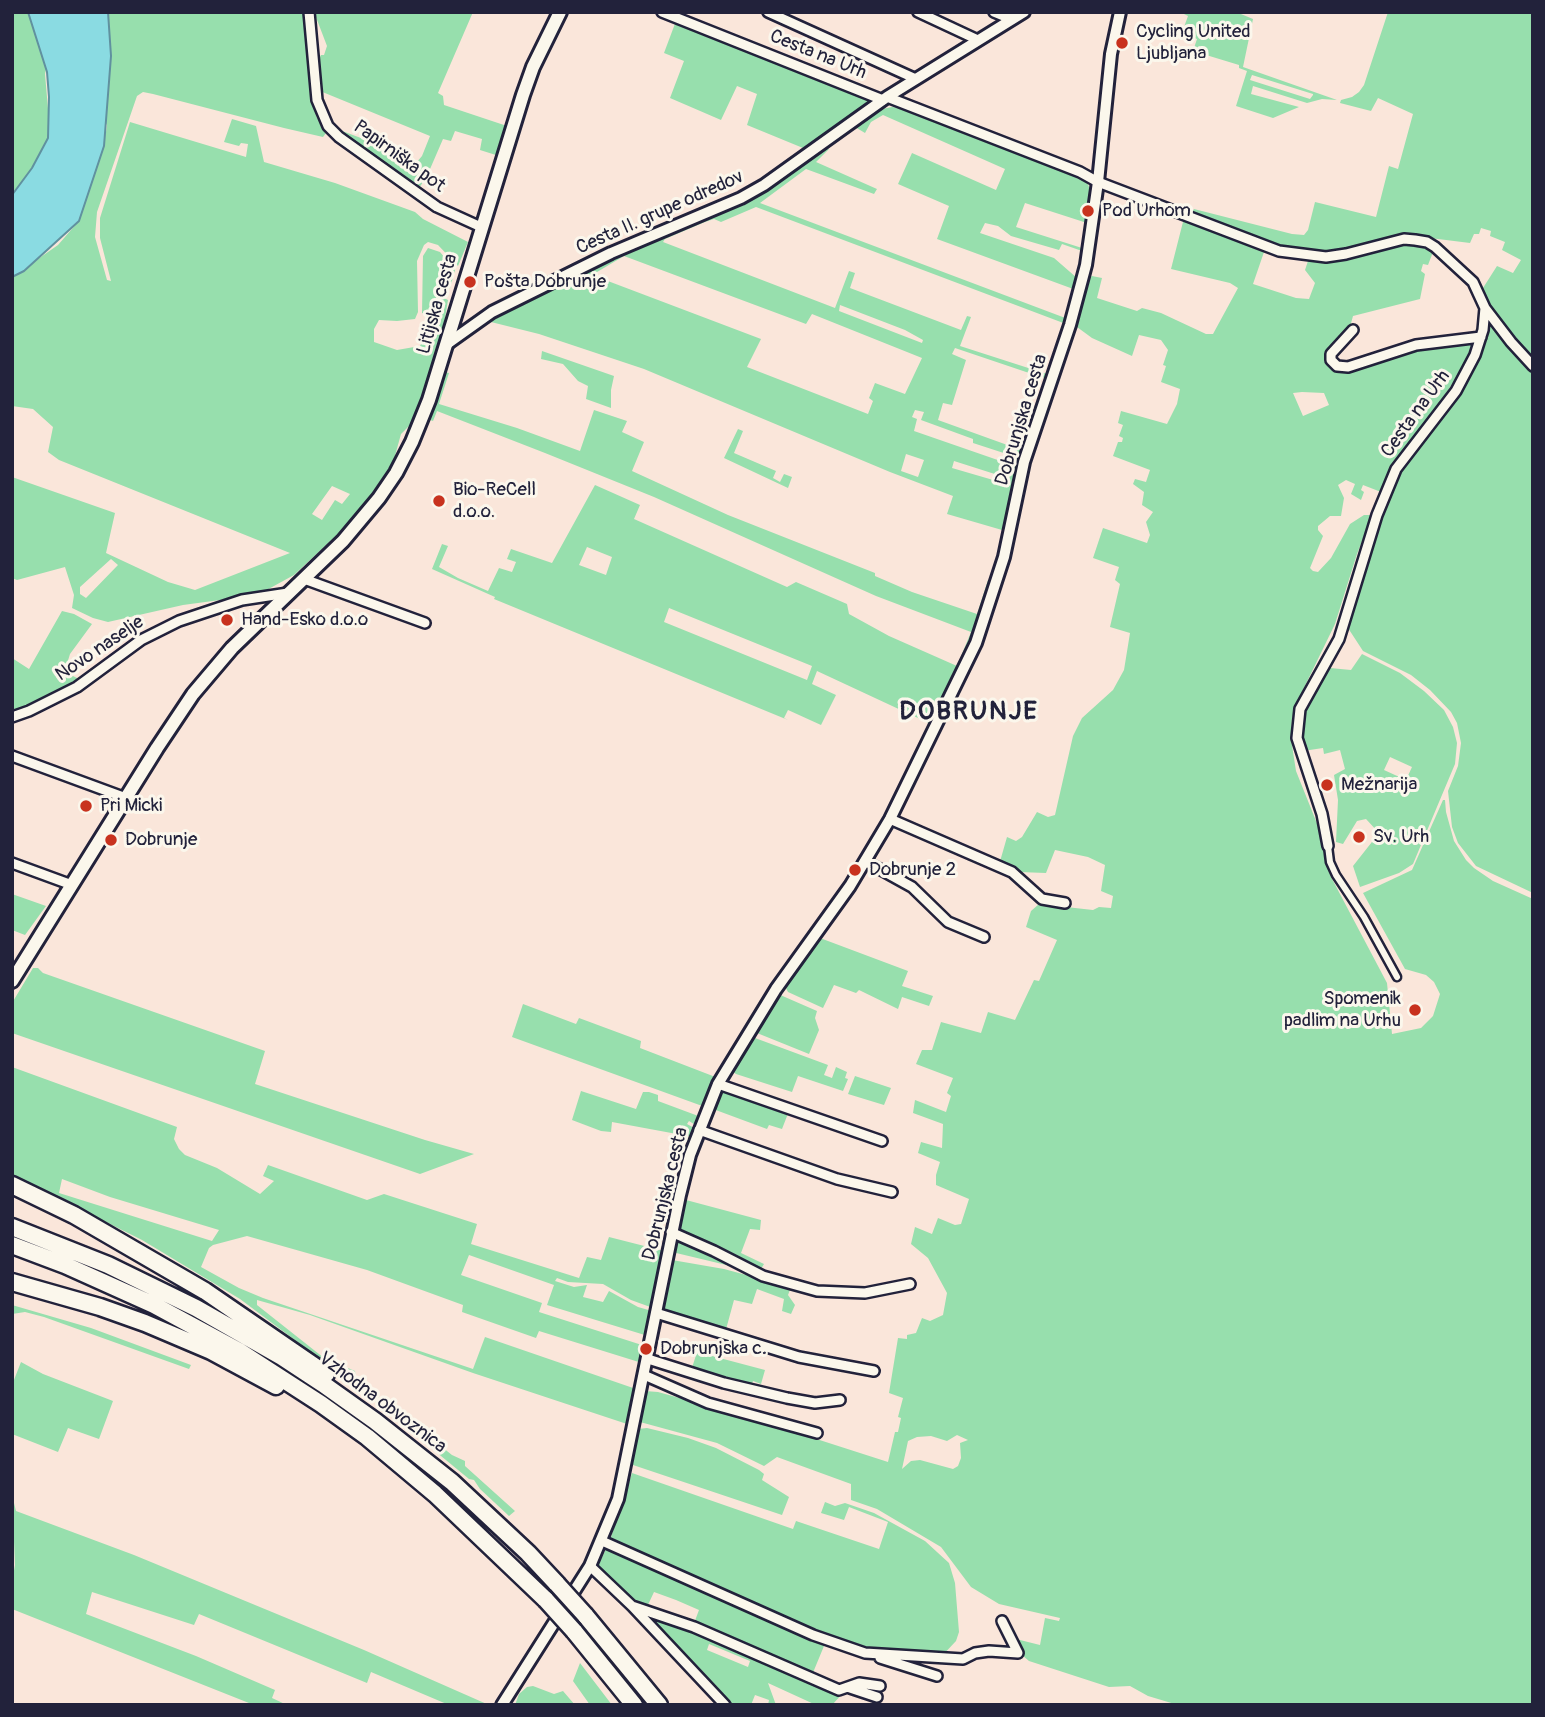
<!DOCTYPE html>
<html>
<head>
<meta charset="utf-8">
<style>
	body { margin:0 }
	#map { position:relative; width:1545px; height:1717px; overflow:hidden; background:#fae6da; font-family:Pangolin,sans-serif }
	canvas { display:block }
	.frame { position:absolute; inset:0; border:14px solid #22223b; pointer-events:none }
</style>
</head>
<body>
<div id="map">
<canvas width="1545" height="1717"></canvas>
<div class="frame"></div>
</div>
<script>
const ctx = document.querySelector('canvas').getContext('2d');
ctx.lineJoin = 'round';
function fill(path, color) { ctx.fillStyle = color; ctx.fill(path, 'evenodd'); }
const poly = rows => new Path2D(rows.map(r => 'M' + r).join(''));
function trace(path, color, width, dash) { ctx.strokeStyle = color; ctx.lineWidth = width; ctx.lineCap = dash ? 'butt' : 'round'; ctx.setLineDash(dash || []); ctx.stroke(path); }
function label(font, color, halo, rows, align = 'center') {
  ctx.font = font + ' Pangolin,sans-serif'; ctx.lineWidth = 6; ctx.setLineDash([]); ctx.textBaseline = 'middle'; ctx.strokeStyle = halo; ctx.fillStyle = color; for (const [text, x, y, turn = 0] of rows) {
    ctx.save(); ctx.translate(x, y); ctx.rotate((+turn || 0) * Math.PI / 180); ctx.textAlign = isNaN(turn) ? turn : align; if (halo) ctx.strokeText(text, 0, 0); ctx.fillText(text, 0, 0); ctx.restore();
  }
}
fill(poly([
	[12,12,30,12,47,64,45,74,50,132,46,147,12,199],
	[102,12,304,12,313,105,317,118,326,133,323,137,284,128,153,94,143,92,137,96,97,212,95,237,107,280,111,281,100,238,100,218,130,122,246,157,248,144,241,143,239,146,224,142,232,119,256,126,264,162,335,183,415,212,423,219,468,242,458,266,438,245,428,242,424,245,417,261,418,312,415,319,397,321,379,320,374,329,374,342,397,350,420,346,429,329,429,316,422,313,423,256,428,248,440,252,455,270,450,288,447,289,444,298,448,300,444,324,417,414,412,423,401,434,393,463,354,519,294,575,263,592,250,596,183,605,108,622,93,618,72,608,74,595,65,567,17,580,12,578,12,477,115,513,106,553,168,582,195,590,290,553,59,460,48,452,53,427,33,409,12,406,12,277,58,245,78,222,106,132,107,125,102,115],
	[332,486,350,494,342,504,335,500,322,520,312,514],
	[111,559,118,565,86,598,80,594,80,587],
	[314,12,473,12,438,93,443,96,444,105,507,126,499,156,480,150,482,139,455,131,451,141,443,139,427,176,419,188,404,175,349,139,337,129,382,146,416,163,422,156,430,136,320,91,319,59,321,55,324,55,327,46],
	[1180,12,1236,12,1253,19,1243,67,1337,100,1322,99,1307,103,1253,86,1251,94,1299,107,1273,118,1236,106,1247,71,1239,68,1239,65,1193,51,1197,39,1190,36,1192,29,1184,27,1188,16],
	[1252,75,1313,94,1313,95,1310,99,1250,80],
	[1388,12,1533,12,1533,362,1495,317,1483,288,1497,266,1513,273,1521,260,1502,250,1505,242,1490,236,1491,231,1481,228,1479,234,1474,234,1470,243,1406,235,1396,236,1346,250,1302,251,1261,240,1192,212,1194,209,1292,234,1304,235,1308,230,1315,202,1376,217,1389,166,1398,169,1413,114,1378,98,1371,111,1340,103,1341,100,1352,97,1359,92,1364,85],
	[676,21,872,100,803,148,747,125,757,94,737,86,721,120,670,98,684,61,664,53],
	[892,107,908,109,1083,178,1087,182,1091,192,1087,223,1025,203,1016,227,1082,248,1082,251,1062,244,1059,250,1011,236,998,226,985,223,980,233,1054,258,1077,278,1076,290,937,239,949,206,898,184,912,153,996,190,1005,169,883,115,871,122,865,133,855,127,877,110],
	[825,148,829,149,816,162,877,189,874,194,806,169,760,203,1068,319,1066,324,756,207,721,222,714,219,705,222,665,239,663,242,835,308,849,271,855,273,850,288,961,330,967,316,971,317,960,346,1050,375,1048,379,1032,374,955,348,952,354,966,360,952,405,943,403,938,420,1024,451,1005,529,1002,530,947,514,953,496,890,472,644,369,539,334,487,321,534,299,539,293,656,237,736,206,764,191],
	[624,256,806,324,812,314,922,358,905,394,875,383,869,398,873,401,868,414,747,367,761,339,592,275],
	[840,305,905,330,923,340,922,343,839,311],
	[915,410,924,412,921,420,973,439,973,443,1016,457,1015,466,914,431,917,419,912,417],
	[906,454,924,460,918,477,901,471],
	[954,461,1001,476,1000,482,952,468],
	[1184,218,1264,252,1253,284,1296,298,1309,299,1315,283,1305,270,1308,261,1327,261,1407,241,1426,246,1433,252,1428,265,1423,264,1421,271,1425,274,1420,299,1353,316,1350,327,1330,349,1335,368,1415,348,1473,342,1463,367,1447,392,1391,468,1381,492,1363,485,1361,490,1364,492,1361,500,1351,494,1355,484,1346,480,1338,485,1344,498,1341,516,1330,516,1318,526,1318,530,1323,536,1310,568,1313,571,1318,572,1331,558,1350,524,1364,515,1372,515,1357,554,1335,624,1301,694,1292,718,1291,739,1296,771,1320,831,1331,877,1387,983,1392,1034,1421,1028,1433,1016,1440,994,1434,982,1426,975,1405,969,1363,893,1412,870,1443,800,1445,800,1446,812,1454,841,1466,860,1474,868,1493,881,1533,899,1533,1705,1178,1705,1148,1696,1130,1686,1109,1687,1029,1661,1022,1655,1016,1639,1040,1645,1045,1618,1059,1621,1060,1618,999,1604,971,1587,941,1547,877,1509,851,1500,851,1484,777,1457,764,1466,717,1443,640,1422,645,1391,658,1392,748,1417,888,1462,895,1432,898,1432,901,1418,898,1417,903,1398,889,1393,898,1338,907,1339,907,1335,916,1333,922,1318,930,1321,943,1315,947,1293,928,1258,911,1244,915,1227,932,1234,938,1218,955,1225,961,1224,969,1199,936,1185,936,1175,940,1162,918,1153,921,1142,942,1148,943,1124,913,1113,915,1100,946,1112,951,1096,947,1093,953,1078,916,1064,922,1050,932,1050,941,1022,981,1033,988,1012,1015,1020,1034,980,1039,981,1057,940,1026,927,1031,911,1039,904,1093,910,1099,907,1111,908,1113,896,1101,891,1105,865,1088,857,1055,850,1046,873,1019,872,999,865,1007,837,1016,841,1022,837,1037,812,1048,817,1055,815,1073,736,1082,718,1113,690,1124,670,1130,633,1110,627,1120,584,1115,580,1119,567,1093,558,1103,528,1147,543,1150,535,1146,522,1153,512,1142,505,1144,492,1133,484,1135,479,1146,482,1150,470,1113,456,1118,442,1122,442,1123,438,1119,436,1123,425,1118,423,1121,411,1167,424,1177,404,1180,389,1161,382,1166,366,1163,365,1168,350,1161,340,1139,335,1132,356,1092,338,1077,327,1076,323,1089,278,1092,276,1102,278,1097,298,1137,311,1142,308,1161,313,1206,334,1213,334,1238,288,1230,283,1171,269],
	[1302,392,1324,393,1329,405,1303,416,1293,393],
	[957,1435,968,1440,960,1443,961,1458,958,1466,953,1469,920,1460,911,1461,902,1469,908,1441,917,1437,931,1436,947,1441],
	[1489,324,1492,324,1533,370,1533,893,1476,866,1458,843,1452,827,1448,791,1458,766,1461,743,1457,723,1451,712,1430,690,1411,675,1363,651,1348,628,1380,522,1402,471,1469,378,1478,360],
	[542,351,614,376,611,390,611,408,586,399,588,386,578,381,563,364,541,359],
	[445,372,449,373,439,404,517,428,580,451,594,410,627,421,622,432,644,442,632,471,728,515,875,573,875,576,912,592,977,614,988,580,991,587,978,626,933,725,817,671,812,684,836,695,821,725,788,710,784,718,788,720,494,599,495,597,432,569,442,544,448,546,439,567,458,578,488,591,499,568,512,572,516,562,507,559,511,549,552,563,595,485,640,505,634,519,787,587,796,582,847,604,849,614,889,636,957,666,971,632,876,596,654,497,545,453,437,411,433,421,430,420],
	[587,547,612,557,606,575,579,565],
	[669,608,812,666,807,680,664,622],
	[738,429,743,431,734,453,776,471,773,478,780,482,784,474,792,477,788,488,724,458],
	[62,611,74,614,92,624,70,654,66,667,69,674,79,679,81,682,12,715,12,658,29,669],
	[1362,654,1400,673,1424,691,1444,710,1453,727,1457,743,1455,764,1413,864,1399,873,1360,887,1353,866,1379,833,1366,819,1357,821,1343,844,1336,842,1338,800,1334,775,1345,769,1340,750,1324,754,1323,748,1303,751,1302,741,1306,710,1330,668,1351,670],
	[1390,757,1412,767,1406,780,1384,770],
	[12,894,46,906,25,935,12,930],
	[820,938,908,971,902,986,933,996,929,1006,902,997,898,1009,859,990,856,993,834,985,823,1008,788,992,785,986],
	[33,968,38,968,43,973,265,1051,255,1084,425,1140,474,1154,420,1174,12,1033,12,1003],
	[778,994,817,1011,815,1018,819,1030,809,1054,757,1033,756,1028],
	[523,1004,576,1024,579,1018,641,1041,640,1048,718,1078,705,1107,512,1037],
	[755,1038,828,1065,824,1075,832,1078,836,1067,847,1072,845,1078,848,1079,843,1091,798,1076,792,1092,736,1074,732,1071,733,1066,749,1039],
	[12,1067,177,1127,174,1139,179,1149,185,1155,217,1168,260,1194,274,1181,263,1176,268,1165,367,1200,384,1194,477,1224,471,1244,579,1278,587,1257,601,1260,609,1237,664,1251,653,1308,631,1300,603,1284,568,1282,557,1278,555,1281,574,1287,587,1285,583,1297,603,1302,609,1291,638,1307,652,1311,648,1336,547,1305,554,1285,469,1255,461,1275,542,1303,539,1312,645,1346,642,1363,539,1331,536,1338,462,1312,463,1305,367,1270,247,1236,213,1245,209,1248,201,1267,239,1288,263,1298,473,1369,485,1337,636,1389,630,1425,473,1373,310,1315,257,1300,257,1305,324,1358,355,1371,356,1379,452,1455,465,1461,465,1466,515,1511,509,1516,480,1489,474,1480,469,1479,351,1382,240,1299,142,1240,12,1175],
	[62,1179,110,1197,219,1230,212,1241,59,1193],
	[855,1076,891,1088,884,1105,848,1094],
	[724,1089,789,1111,782,1129,769,1125,767,1129,713,1109,721,1090],
	[581,1091,636,1109,643,1092,649,1092,658,1095,658,1101,701,1117,697,1126,689,1121,687,1124,696,1129,693,1137,612,1122,611,1132,601,1131,572,1120],
	[686,1200,761,1220,760,1230,750,1229,741,1253,764,1264,761,1269,681,1235,678,1230,683,1204],
	[681,1241,693,1244,743,1269,672,1252,674,1245],
	[672,1260,724,1269,791,1287,788,1295,795,1305,791,1314,782,1311,784,1299,757,1289,752,1304,734,1300,725,1333,665,1311,661,1308],
	[12,1305,91,1328,191,1365,189,1369,44,1317,25,1312,12,1314],
	[697,1352,765,1370,761,1384,753,1381,751,1386,691,1371],
	[21,1362,43,1374,113,1401,99,1439,68,1428,58,1452,12,1434,12,1385],
	[647,1428,688,1438,716,1448,759,1470,764,1474,762,1480,789,1497,782,1515,633,1465,632,1454,638,1429],
	[632,1473,793,1529,796,1521,879,1549,888,1522,849,1507,844,1520,821,1513,825,1502,835,1506,845,1503,874,1513,925,1541,949,1563,955,1583,959,1632,956,1641,941,1657,864,1650,839,1642,610,1540],
	[12,1495,16,1511,134,1555,364,1650,489,1705,449,1705,371,1672,367,1683,199,1614,194,1625,92,1592,86,1614,196,1656,275,1690,272,1698,287,1705,254,1705,12,1609,12,1582,15,1565],
	[607,1547,823,1642,824,1646,812,1675,693,1626,699,1610,676,1600,654,1592,647,1607,630,1600,597,1568],
	[644,1615,674,1622,802,1679,843,1693,832,1705,816,1705,768,1683,776,1705,768,1705,769,1700,755,1695,751,1705,727,1705],
	[709,1644,750,1661,748,1667,707,1650],
	[580,1663,612,1705,590,1705,573,1681],
	[533,1686,554,1694,563,1691,575,1705,515,1705,519,1694,527,1687]
]), '#97dfad');
const water = poly([
	[28,12,108,12,111,56,104,146,79,221,24,271,12,277,12,195,32,168,48,138,49,97,47,72,28,12]
]);
fill(water, '#8adbe2');
trace(water, '#60919f', 2);
const pedestrian = poly([
	[1328,846,1330,862,1336,875,1364,917,1397,977]
]);
const minor = poly([
	[309,12,317,100,328,126,339,137,437,207,481,227],
	[662,12,883,100],
	[768,12,916,79],
	[918,12,978,40],
	[994,12,1011,19],
	[887,97,1080,172,1098,182,1279,251,1326,257,1346,254,1404,239,1415,240,1427,242,1435,247,1473,282,1485,308,1483,330,1475,355,1456,391,1396,469,1377,515,1339,639,1300,709,1297,738,1322,814,1328,846],
	[1485,308,1511,342,1533,366],
	[1353,330,1331,354,1331,360,1337,366,1348,367,1416,345,1481,337],
	[304,579,425,623],
	[12,717,29,711,77,687,141,640,179,621,242,600,288,593],
	[12,756,126,798],
	[890,819,1012,872,1042,899,1065,903],
	[865,861,912,887,948,922,984,937],
	[12,863,72,885],
	[718,1084,882,1141],
	[699,1130,837,1179,892,1192],
	[671,1232,714,1251,763,1276,817,1291,865,1293,910,1284],
	[656,1313,799,1357,874,1371],
	[648,1359,724,1383,787,1398,815,1403,840,1400],
	[644,1375,708,1403,817,1433],
	[602,1541,813,1635,865,1653,963,1659,975,1653,989,1651,1018,1653,1002,1621],
	[590,1566,632,1606,725,1705],
	[632,1606,694,1627,839,1690,859,1683,880,1686],
	[880,1658,937,1676],
	[850,1688,877,1697]
]);
const tertiary = poly([
	[447,344,492,312,611,253,741,198,764,185,887,97,1024,12],
	[502,1705,590,1566,618,1499,680,1195,690,1155,718,1084,776,989,850,886,890,819,976,643,1004,557,1024,462,1070,325,1086,265,1098,182,1111,54,1120,12]
]);
const secondary = poly([
	[12,981,157,748,193,694,232,648,343,541,379,498,396,473,412,442,429,400,523,95,533,67,560,12]
]);
const motorway = poly([
	[12,1185,74,1215,205,1291,326,1374],
	[12,1227,108,1265,196,1308,282,1357,323,1384,375,1421,452,1482,528,1553,557,1584],
	[12,1245,65,1265,154,1305,239,1351,321,1404,367,1437,435,1494,546,1600],
	[12,1282,100,1307,145,1323,211,1351,276,1386],
	[585,1615,659,1705],
	[574,1631,634,1705]
]);
trace(pedestrian, '#22223b', 11);
trace(minor, '#22223b', 14);
trace(tertiary, '#22223b', 16);
trace(secondary, '#22223b', 18);
trace(motorway, '#22223b', 21);
trace(pedestrian, '#fbf7ec', 6);
trace(minor, '#fbf7ec', 9);
trace(tertiary, '#fbf7ec', 10);
trace(secondary, '#fbf7ec', 12);
trace(motorway, '#fbf7ec', 16);
const motorwayBridge = poly([
	[557,1584,585,1615],
	[546,1600,574,1631]
]);
trace(motorwayBridge, '#22223b', 21, []);
trace(motorwayBridge, '#fbf7ec', 16);
for (const [x, y, r, color] of [
	[1122,43,7,"#c8321e"],
	[1088,211,7,"#c8321e"],
	[470,282,7,"#c8321e"],
	[439,501,7,"#c8321e"],
	[227,620,7,"#c8321e"],
	[1327,785,7,"#c8321e"],
	[86,806,7,"#c8321e"],
	[1359,837,7,"#c8321e"],
	[111,840,7,"#c8321e"],
	[855,870,7,"#c8321e"],
	[1415,1010,7,"#c8321e"],
	[646,1349,7,"#c8321e"]
]) { const dot = new Path2D(); dot.arc(x, y, r, 0, 2 * Math.PI); ctx.fillStyle = color; ctx.fill(dot); trace(dot, '#fbf7ec', 2.5); }
label('19px', '#22223b', '#fbf7ec', [
	["Cycling United",1136,32],
	["Ljubljana",1136,54],
	["Pod Urhom",1102,211],
	["Pošta Dobrunje",484,282],
	["Bio-ReCell",453,490],
	["d.o.o.",453,512],
	["Hand-Esko d.o.o",241,620],
	["Mežnarija",1341,785],
	["Pri Micki",100,806],
	["Sv. Urh",1373,837],
	["Dobrunje",125,840],
	["Dobrunje 2",869,870],
	["Spomenik",1401,999,"right"],
	["padlim na Urhu",1401,1021,"right"],
	["Dobrunjska c.",660,1349]
], 'left');
label('19px', '#22223b', '#fbf7ec', [
	["Cesta na Urh",818,55,22],
	["Papirniška pot",399,157,36],
	["Cesta II. grupe odredov",660,213,-24],
	["Litijska cesta",438,304,-74],
	["Cesta na Urh",1416,414,-54],
	["Dobrunjska cesta",1022,420,-73],
	["Novo naselje",100,649,-34],
	["Dobrunjska cesta",666,1194,-76],
	["Vzhodna obvoznica",382,1403,37]
]);
ctx.letterSpacing = '2px';
label('bold 26px', '#22223b', '#fbf7ec', [
	["DOBRUNJE",969,712]
]);
ctx.letterSpacing = '0px';
</script>
</body>
</html>
